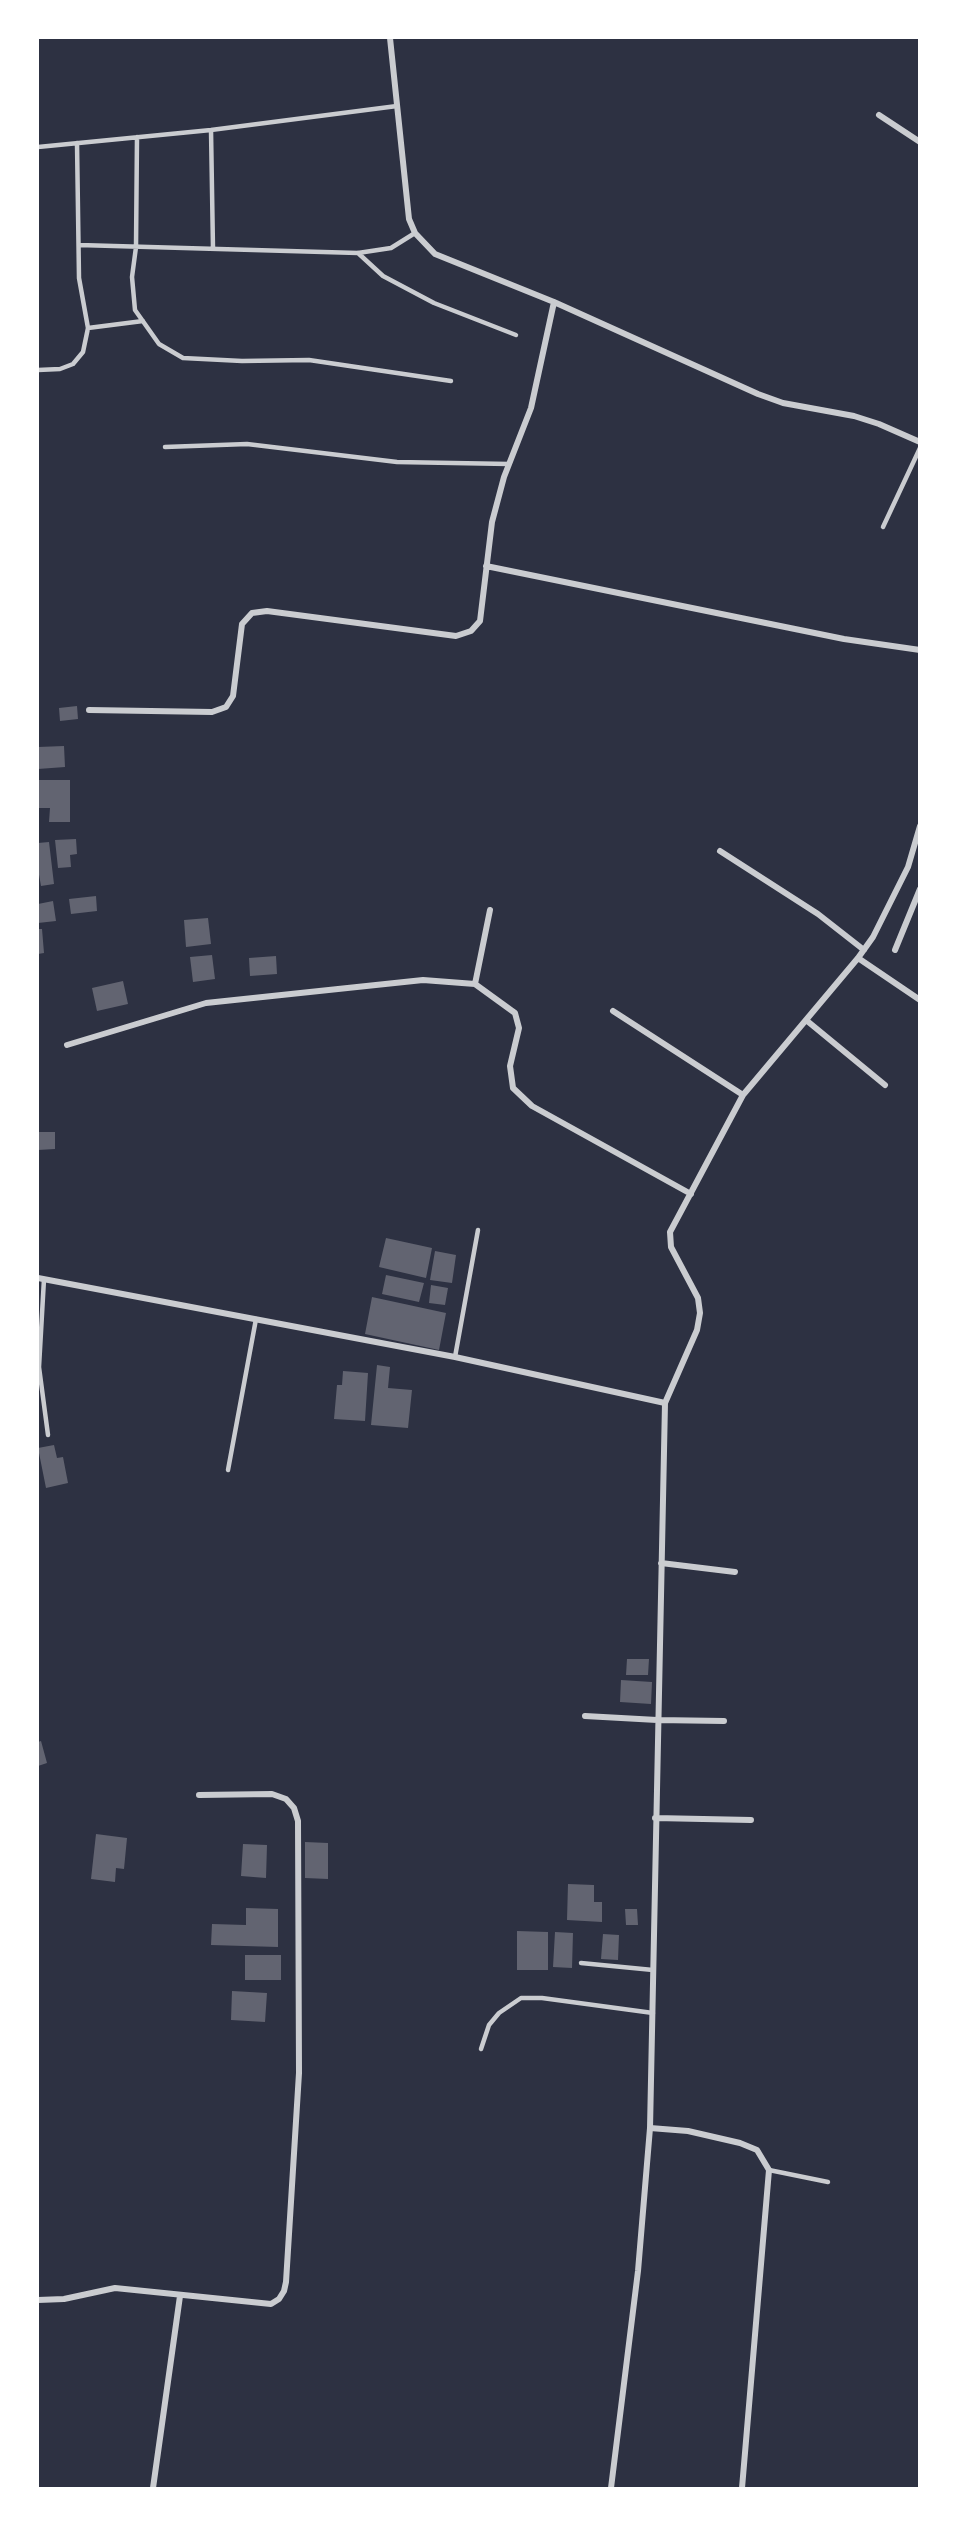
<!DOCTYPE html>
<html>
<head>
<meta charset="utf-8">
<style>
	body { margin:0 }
	#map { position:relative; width:957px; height:2526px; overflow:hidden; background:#2d3142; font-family:Quicksand,sans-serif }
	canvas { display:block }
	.frame { position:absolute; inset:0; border:39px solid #fff; pointer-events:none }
</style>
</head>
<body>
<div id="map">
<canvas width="957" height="2526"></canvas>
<div class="frame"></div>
</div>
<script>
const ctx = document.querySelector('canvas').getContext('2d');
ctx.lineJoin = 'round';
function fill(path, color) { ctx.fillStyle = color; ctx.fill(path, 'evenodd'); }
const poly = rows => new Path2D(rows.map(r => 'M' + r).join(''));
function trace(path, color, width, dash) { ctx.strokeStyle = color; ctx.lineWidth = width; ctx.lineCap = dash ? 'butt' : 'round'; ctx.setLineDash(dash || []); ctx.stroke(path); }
fill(poly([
	[77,706,78,719,60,721,59,708],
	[64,746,65,767,38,769,38,747],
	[38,780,70,780,70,822,49,822,50,808,38,808],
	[76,839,77,854,70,855,71,867,58,868,55,840],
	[49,842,54,884,41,886,38,869,38,843],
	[96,896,97,911,71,914,69,899],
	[53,901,56,921,38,923,38,904],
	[208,918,211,944,186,947,184,920],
	[38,929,42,929,44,953,38,954],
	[212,955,215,979,193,982,190,957],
	[276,956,277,974,250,976,249,958],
	[123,981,128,1004,97,1011,92,988],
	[38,1132,55,1132,55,1149,38,1150],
	[386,1238,432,1248,426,1278,379,1267],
	[435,1251,456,1255,452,1283,430,1280],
	[386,1275,424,1283,419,1302,382,1294],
	[431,1285,448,1288,445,1305,429,1303],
	[372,1297,446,1313,439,1350,365,1334],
	[377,1365,390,1367,388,1388,412,1390,408,1428,371,1425],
	[343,1371,368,1373,365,1421,334,1419,337,1385,342,1385],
	[54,1445,57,1458,63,1457,68,1483,46,1488,38,1448],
	[627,1659,649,1659,648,1675,626,1675],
	[621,1680,652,1682,651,1704,620,1702],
	[41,1741,47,1763,38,1766,38,1742],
	[96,1834,127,1838,124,1869,116,1868,115,1882,91,1879],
	[305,1842,328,1843,328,1879,305,1878],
	[243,1844,267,1845,266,1878,241,1876],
	[568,1884,594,1885,594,1902,602,1902,602,1922,567,1920],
	[246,1908,278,1909,278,1947,211,1945,212,1924,246,1925],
	[625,1909,637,1909,638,1925,626,1925],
	[517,1931,548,1932,548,1970,517,1970],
	[555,1932,573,1933,572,1968,553,1967],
	[603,1934,619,1935,618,1960,601,1959],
	[245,1955,281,1955,281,1980,245,1980],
	[232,1991,267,1993,265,2022,231,2020]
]), '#626471');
trace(poly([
	[211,130,213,249],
	[137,137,136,247,132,277,135,310,159,344,183,358,242,361,309,360,451,381],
	[38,147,211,130,397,106],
	[79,245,358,253,391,248,415,233],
	[358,253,383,276,434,303,516,335],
	[88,328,143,321],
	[38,370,60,369,73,364,83,352,88,328,79,278,77,143],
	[165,447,247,444,397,462,509,464],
	[883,527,920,448],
	[44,1279,39,1367,48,1435],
	[455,1357,478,1230],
	[228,1470,256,1319],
	[581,1963,653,1970],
	[481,2049,489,2025,499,2013,521,1998,542,1998,653,2013],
	[769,2170,828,2182]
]), '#caccd0', 4.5);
trace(poly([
	[390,38,409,219,415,233,435,254,554,302,758,394,783,403,854,416,879,424,920,442],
	[879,115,920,142],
	[486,566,844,639,920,650],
	[89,710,212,712,226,707,233,696,242,624,252,613,267,611,456,636,471,631,480,621,492,522,504,477,531,408,554,302],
	[720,851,818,914,864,950],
	[895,950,920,889],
	[858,958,920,1000],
	[475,984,490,910],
	[613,1011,743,1095],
	[806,1020,885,1085],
	[67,1045,206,1003,423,980,475,984,515,1013,519,1028,510,1066,513,1088,532,1106,691,1194],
	[38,1278,455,1357,665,1403],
	[661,1563,735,1572],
	[585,1716,657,1720,724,1721],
	[655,1818,751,1820],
	[650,2128,688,2131,740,2143,757,2150,769,2170,742,2488],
	[38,2300,64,2299,115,2288,271,2304,279,2299,284,2291,286,2282,299,2073,298,1821,294,1808,286,1799,272,1794,199,1795],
	[153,2488,180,2296],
	[611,2488,638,2271,650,2128,665,1403,697,1330,700,1313,698,1298,671,1247,670,1232,743,1095,858,958,873,937,908,867,920,826]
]), '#caccd0', 6);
</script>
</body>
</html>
